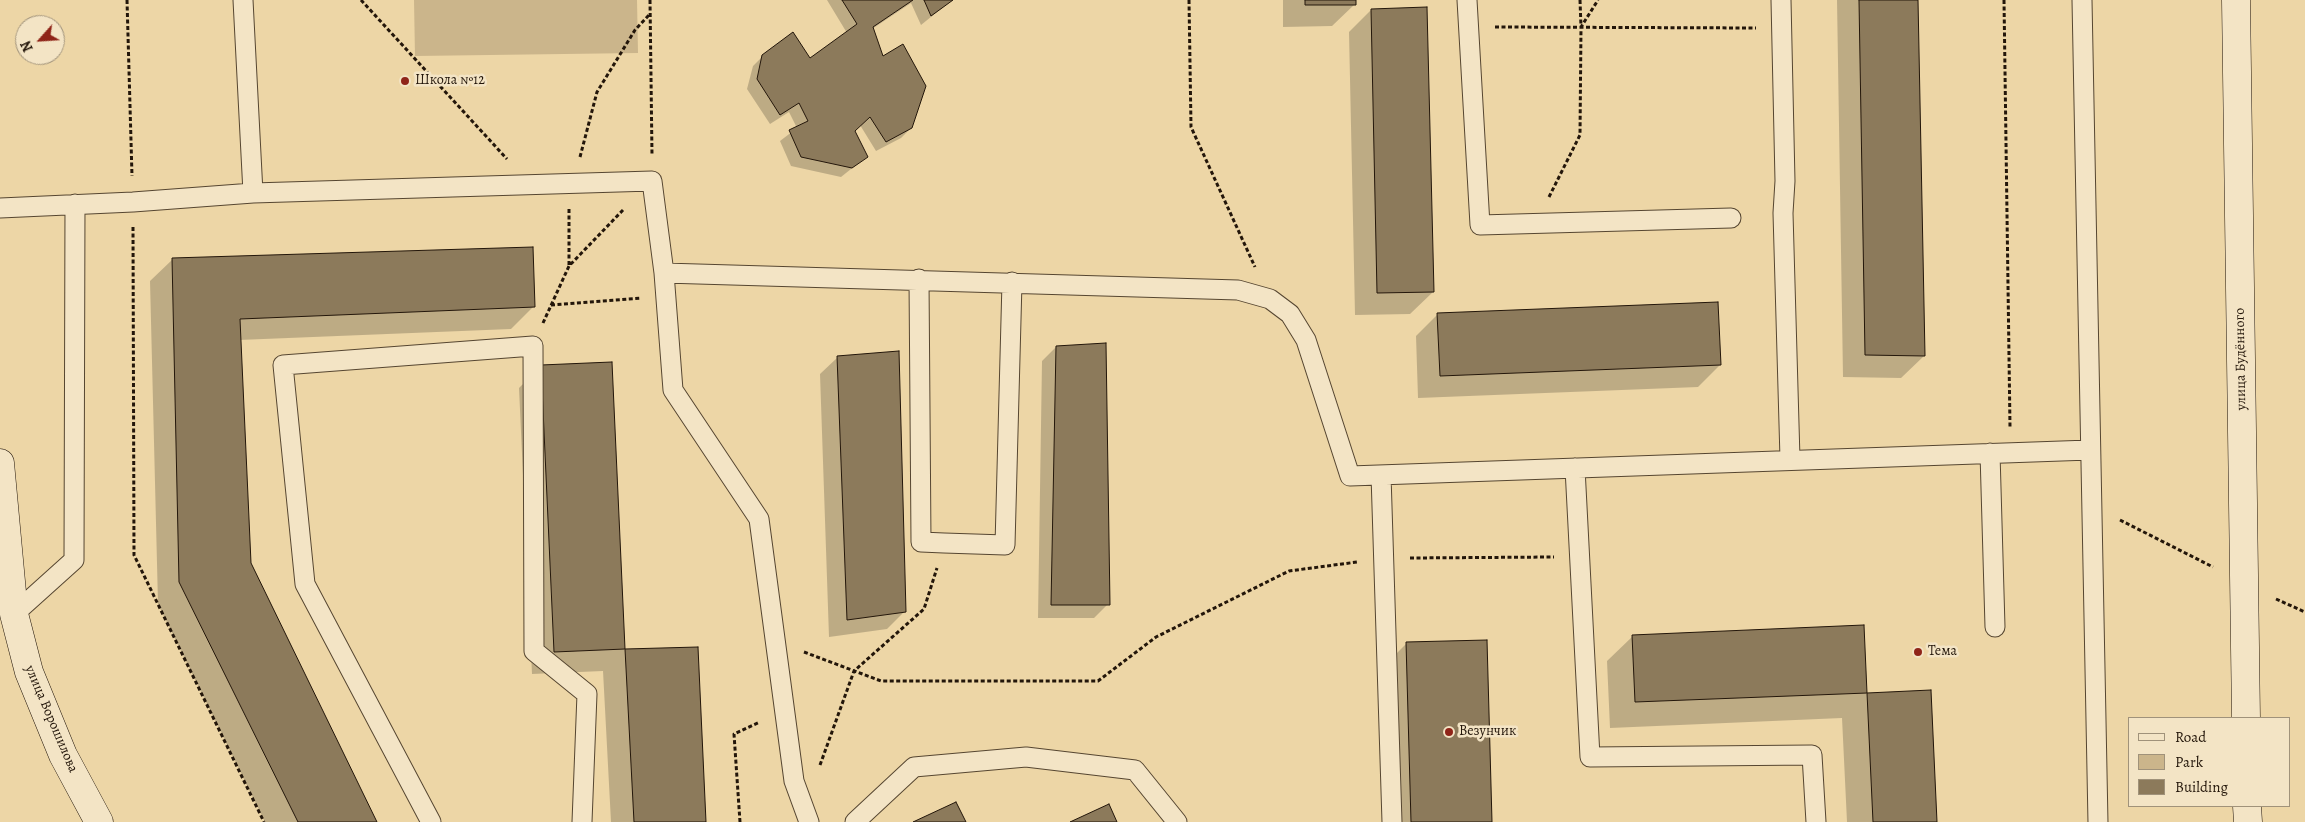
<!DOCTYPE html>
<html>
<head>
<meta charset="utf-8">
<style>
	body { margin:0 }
	#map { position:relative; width:2305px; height:822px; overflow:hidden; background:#edd6a6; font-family:Alegreya,serif }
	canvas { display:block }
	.legend { position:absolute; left:2128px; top:717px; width:162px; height:90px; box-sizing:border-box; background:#f3e4c5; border:1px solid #a0927a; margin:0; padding:6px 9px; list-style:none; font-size:15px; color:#23160a }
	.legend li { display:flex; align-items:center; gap:10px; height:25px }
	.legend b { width:25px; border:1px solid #a0927a }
	.north { position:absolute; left:15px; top:15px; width:50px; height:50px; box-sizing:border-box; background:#f3e4c5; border:1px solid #a0927a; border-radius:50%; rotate:244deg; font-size:14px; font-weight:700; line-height:20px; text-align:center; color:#23160a }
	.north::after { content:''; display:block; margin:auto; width:18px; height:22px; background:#8f2418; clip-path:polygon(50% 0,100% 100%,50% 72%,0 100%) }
</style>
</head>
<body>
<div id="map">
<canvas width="2305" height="822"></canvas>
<ul class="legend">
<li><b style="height:6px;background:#f3e4c5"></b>Road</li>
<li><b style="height:14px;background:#cbb58b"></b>Park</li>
<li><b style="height:14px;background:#8c7a5b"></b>Building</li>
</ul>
<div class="north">N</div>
</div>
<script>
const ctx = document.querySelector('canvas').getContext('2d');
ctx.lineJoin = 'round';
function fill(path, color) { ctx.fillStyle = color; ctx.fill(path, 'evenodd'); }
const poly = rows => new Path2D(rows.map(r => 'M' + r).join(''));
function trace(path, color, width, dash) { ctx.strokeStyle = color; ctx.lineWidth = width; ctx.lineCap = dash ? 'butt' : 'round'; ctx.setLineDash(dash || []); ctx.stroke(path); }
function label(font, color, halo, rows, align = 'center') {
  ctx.font = font + ' Alegreya,serif'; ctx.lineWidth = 5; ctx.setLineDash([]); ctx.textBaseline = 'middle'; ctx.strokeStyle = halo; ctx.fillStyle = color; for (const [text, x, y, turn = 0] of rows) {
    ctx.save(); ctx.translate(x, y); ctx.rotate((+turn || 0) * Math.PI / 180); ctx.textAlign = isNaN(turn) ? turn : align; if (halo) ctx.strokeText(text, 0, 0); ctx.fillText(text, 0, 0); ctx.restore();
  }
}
fill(poly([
	[414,0,637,0,638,53,415,56]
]), '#cbb58b');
fill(poly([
	[827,0,952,0,921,25,911,3,872,29,911,128,901,138,876,151,860,125,854,131,866,157,841,177,791,166,780,141,797,128,789,112,770,124,747,89,753,66,763,56,809,60,847,33],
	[1283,0,1355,0,1355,4,1332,26,1283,27],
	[1837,0,1917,0,1924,356,1901,378,1843,377],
	[1371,10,1433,292,1410,314,1355,315,1349,32],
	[173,259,533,307,511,329,239,340,250,564,376,822,265,822,158,604,150,281],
	[1438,314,1720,365,1698,387,1418,398,1416,336],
	[1056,347,1108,604,1094,618,1038,618,1042,361],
	[838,357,905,611,887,629,829,637,820,374],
	[611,363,624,650,697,648,705,822,611,822,603,671,532,674,519,388,541,366],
	[1863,626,1866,694,1930,691,1935,822,1847,822,1842,718,1610,728,1607,661,1633,636],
	[1406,644,1491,822,1389,822,1384,666]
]), '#0003');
const building = poly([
	[842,0,913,0,873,27,883,56,903,44,926,86,912,128,886,142,870,117,855,131,868,157,852,168,801,157,789,130,808,121,799,103,780,115,757,79,762,55,793,32,810,58,857,24,842,0],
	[924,0,953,0,931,16,924,0],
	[1305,0,1356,0,1356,5,1305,5,1305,0],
	[1859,0,1918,0,1925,356,1865,355,1859,0],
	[1427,7,1434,292,1377,293,1371,9,1427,7],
	[533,247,535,307,240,319,251,563,377,822,298,822,179,582,172,258,533,247],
	[1718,302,1721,365,1440,376,1437,313,1718,302],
	[1106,343,1110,605,1051,605,1056,346,1106,343],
	[899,351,906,612,847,620,837,356,899,351],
	[612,362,625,649,554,652,541,365,612,362],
	[1864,625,1867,693,1635,702,1632,635,1864,625],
	[1487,640,1492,822,1411,822,1406,642,1487,640],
	[698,647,706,822,634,822,625,649,698,647],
	[1931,690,1937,822,1873,822,1867,693,1931,690],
	[956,802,966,822,913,822,956,802],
	[1109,804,1117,822,1070,822,1109,804]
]);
fill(building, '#8c7a5b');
trace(building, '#23160a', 1);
const service = poly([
	[243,0,253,193,652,181,664,273,1238,290,1270,299,1290,314,1306,340,1350,476,2090,450],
	[1467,0,1480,225,1731,218],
	[1781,0,1785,181,1783,213,1790,459],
	[2082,0,2098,822],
	[0,208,133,202,253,193],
	[664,273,673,390,759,519,794,781,809,822],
	[919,279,921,542,944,543,1005,545,1012,282],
	[1990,453,1995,627],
	[1575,468,1590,757,1812,755,1816,822],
	[1381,475,1392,822],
	[14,614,74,560,75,204],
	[431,822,305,584,283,365,533,346,534,651,587,694,582,822],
	[855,822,914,767,1026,757,1135,770,1177,822]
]);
const secondary = poly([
	[2236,0,2246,718],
	[0,463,14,614,29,672,63,755,99,822],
	[2247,806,2248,822]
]);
trace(service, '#564631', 21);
trace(secondary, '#23160a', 29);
trace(poly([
	[127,0,132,176],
	[361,0,507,159],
	[650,0,652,155],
	[1189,0,1191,127,1255,267],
	[1580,0,1581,27,1598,0],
	[2004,0,2010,427],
	[1495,27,1756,28],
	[580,157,597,92,635,30,650,14],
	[1549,197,1580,135,1581,27],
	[133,227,134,555,264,822],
	[569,265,569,209],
	[551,305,641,298],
	[543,323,569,266,623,210],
	[2120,520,2213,567],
	[1410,558,1554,557],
	[2276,599,2305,612],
	[804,652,881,681,1098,681,1156,637,1289,571,1357,562],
	[820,765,854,671,924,609,937,568],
	[740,822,734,734,760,722]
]), '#23160a', 3, [4, 2.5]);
trace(service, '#f3e4c5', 19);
trace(secondary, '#f3e4c5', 28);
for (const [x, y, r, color] of [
	[405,81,5,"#8f2418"],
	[1918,652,5,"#8f2418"],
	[1449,732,5,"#8f2418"]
]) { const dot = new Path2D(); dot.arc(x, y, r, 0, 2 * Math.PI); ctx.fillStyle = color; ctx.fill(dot); trace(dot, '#f3e4c5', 2); }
label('14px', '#23160a', '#f3e4c5', [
	["Школа №12",415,81],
	["Тема",1928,652],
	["Везунчик",1459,732]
], 'left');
label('14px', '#23160a', '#f3e4c5', [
	["улица Будённого",2241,359,-91],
	["улица Ворошилова",51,719,67]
]);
</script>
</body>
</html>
